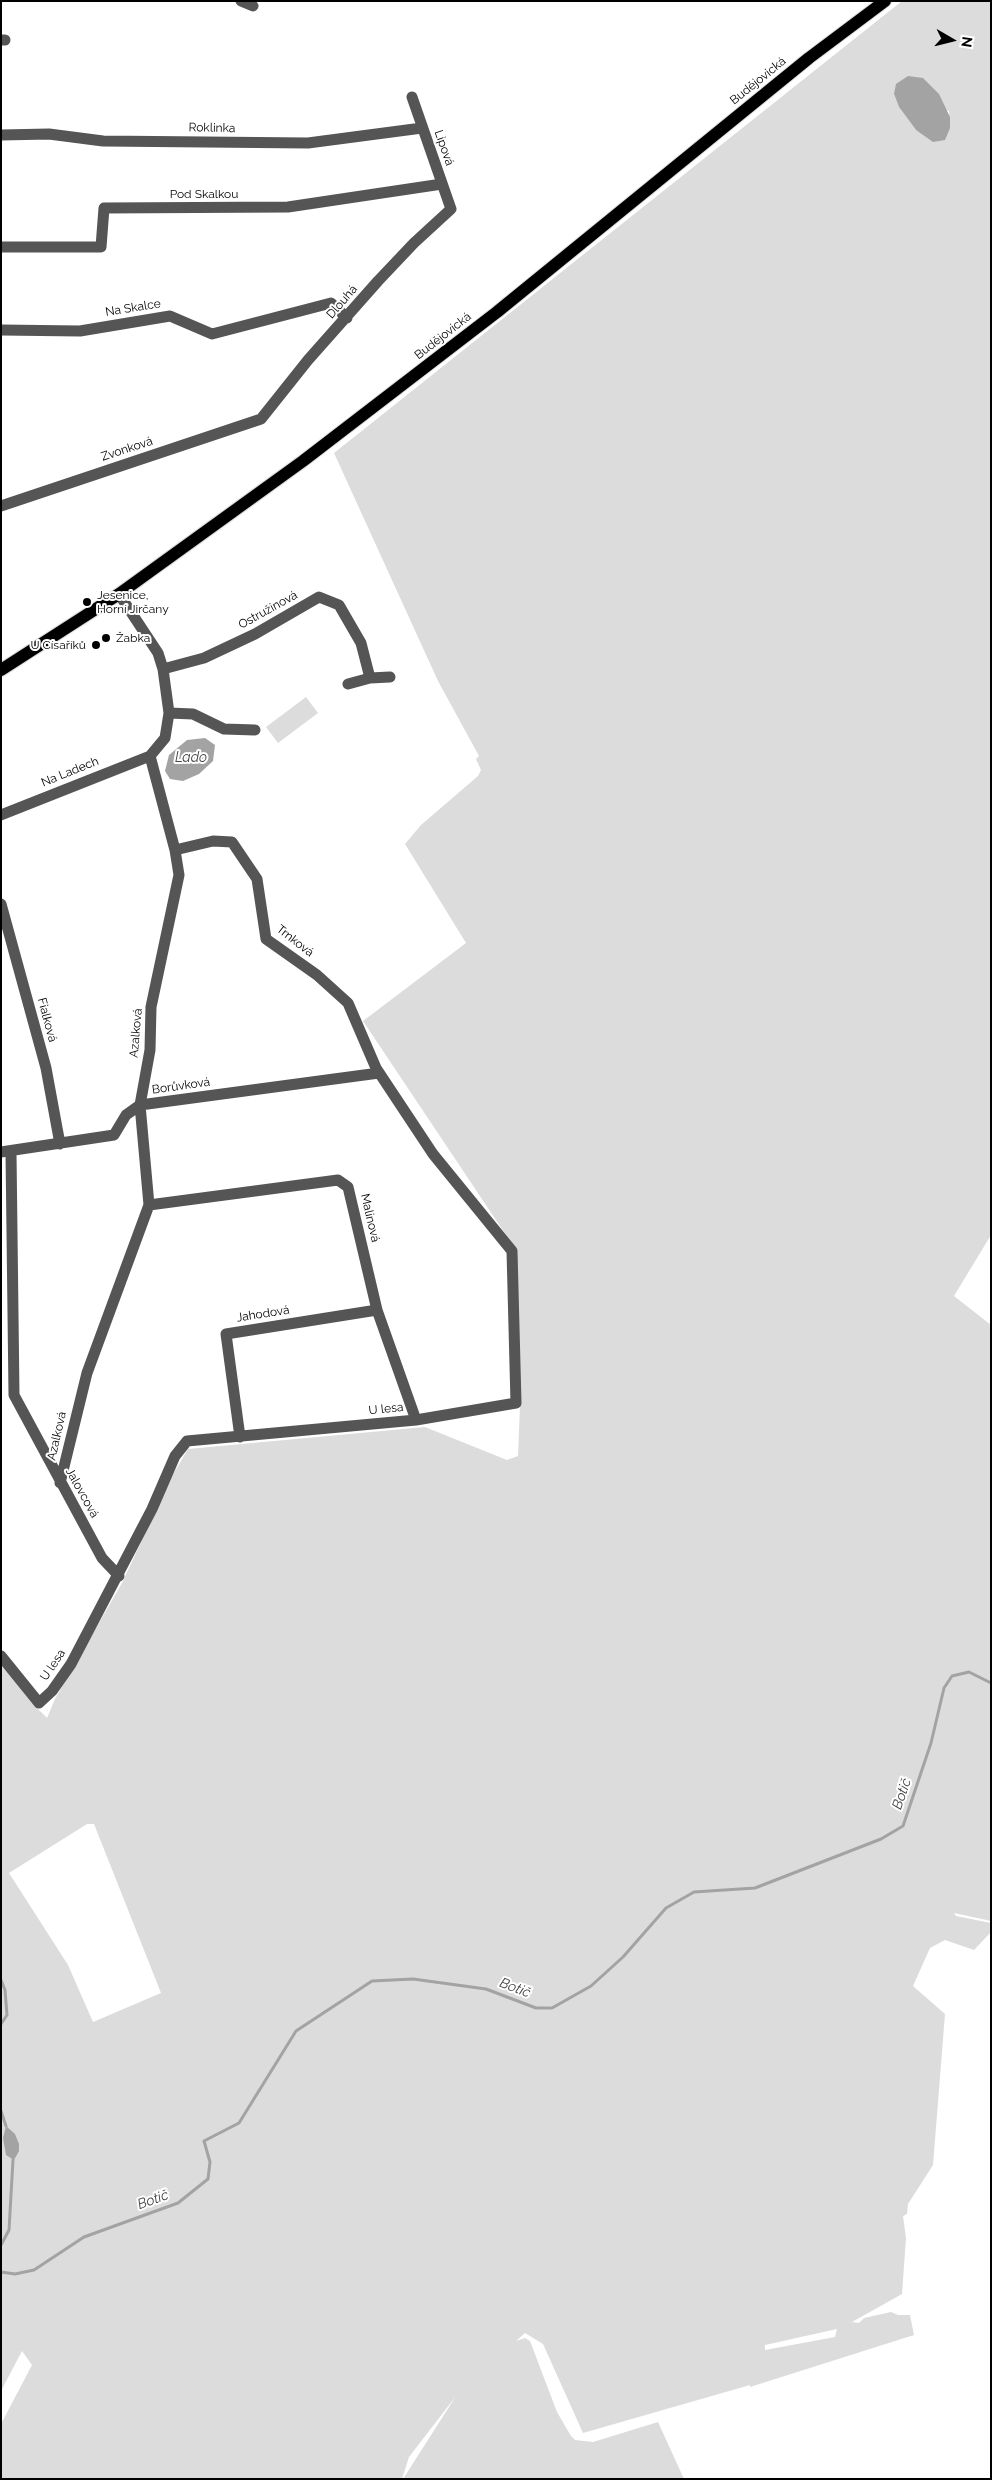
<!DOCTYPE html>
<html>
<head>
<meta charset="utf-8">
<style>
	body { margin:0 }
	#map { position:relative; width:992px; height:2480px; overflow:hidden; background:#fff; font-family:Raleway,sans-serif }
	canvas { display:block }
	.frame { position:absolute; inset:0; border:2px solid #000; pointer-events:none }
	.north { position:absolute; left:927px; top:15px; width:50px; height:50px; -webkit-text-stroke:4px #fff; paint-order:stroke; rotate:98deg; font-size:14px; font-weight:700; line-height:20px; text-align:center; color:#000 }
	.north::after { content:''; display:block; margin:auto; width:18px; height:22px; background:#000; clip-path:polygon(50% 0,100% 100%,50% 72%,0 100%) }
</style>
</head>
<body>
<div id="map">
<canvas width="992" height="2480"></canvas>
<div class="frame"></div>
<div class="north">N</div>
</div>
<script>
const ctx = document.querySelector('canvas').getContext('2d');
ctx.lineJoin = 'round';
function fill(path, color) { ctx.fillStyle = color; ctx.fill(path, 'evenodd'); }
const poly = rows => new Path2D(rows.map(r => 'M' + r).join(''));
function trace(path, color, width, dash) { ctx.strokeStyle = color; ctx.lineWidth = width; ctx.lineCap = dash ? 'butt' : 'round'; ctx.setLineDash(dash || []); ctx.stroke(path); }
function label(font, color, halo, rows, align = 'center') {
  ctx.font = font + ' Raleway,sans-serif'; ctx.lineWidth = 4; ctx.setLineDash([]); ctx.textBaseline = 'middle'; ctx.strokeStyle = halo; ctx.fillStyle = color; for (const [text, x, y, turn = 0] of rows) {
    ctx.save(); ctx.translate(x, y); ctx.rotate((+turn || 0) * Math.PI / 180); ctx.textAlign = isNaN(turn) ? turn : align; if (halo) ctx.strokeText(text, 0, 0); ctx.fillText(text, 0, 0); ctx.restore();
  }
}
fill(poly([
	[902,1,991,1,991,1235,954,1296,991,1325,991,1921,954,1913,956,1916,991,1923,991,1932,974,1950,945,1940,930,1948,913,1986,945,2014,933,2165,908,2204,907,2214,903,2216,906,2238,902,2294,852,2322,859,2323,864,2318,891,2312,898,2315,910,2315,914,2335,750,2387,750,2385,583,2433,543,2344,525,2333,516,2341,525,2338,530,2341,557,2412,571,2436,575,2440,593,2442,658,2422,684,2479,403,2479,456,2396,409,2457,402,2479,1,2479,1,2424,32,2365,22,2351,1,2391,1,1664,31,1702,47,1718,55,1699,122,1583,172,1476,188,1449,425,1427,507,1460,518,1456,520,1406,516,1250,363,1021,466,943,405,844,421,825,478,776,481,770,476,759,479,756,438,681,334,453],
	[894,94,949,111,950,128,916,130,899,107],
	[87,1824,94,1824,161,1993,93,2022,68,1965,9,1873],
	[837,2329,835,2337,765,2350,765,2345],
	[306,697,318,713,278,743,266,727]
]), '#dcdcdc');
fill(poly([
	[908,76,923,78,939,94,950,117,950,128,945,140,933,142,916,130,899,107,894,94,896,84],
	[205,738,215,745,213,761,199,774,183,781,170,779,165,771,169,755,187,740],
	[6,2126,15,2134,19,2144,19,2151,14,2160,6,2155,3,2138]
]), '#a3a3a3');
trace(poly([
	[1,1980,5,1990,7,2015,1,2024],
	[1,2111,6,2126],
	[1,2245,9,2230,13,2160],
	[1,2272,15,2274,34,2270,84,2237,178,2203,208,2179,210,2162,204,2141,239,2123,296,2031,372,1981,413,1979,486,1989,536,2008,552,2008,591,1986,623,1957,666,1908,694,1892,755,1888,881,1839,903,1826,931,1743,944,1688,952,1676,969,1672,991,1683]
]), '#a3a3a3', 3);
const major = poly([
	[1,670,119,594,303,461,497,312,809,58,885,1]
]);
trace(major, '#dbdbdb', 14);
trace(poly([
	[241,1,253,6],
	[1,40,5,40],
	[1,135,49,134,103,141,308,143,422,128],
	[1,247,101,247,104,208,288,207,442,184],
	[1,330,80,331,170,316,212,334,331,303,347,318],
	[1,506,261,419,308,360,378,281,414,243,451,209,412,97],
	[163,669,204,658,255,634,319,597,339,605,361,643,370,678],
	[348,684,370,678,390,677],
	[169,713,193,714,224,729,255,730],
	[1,815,150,756,165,738,169,713,163,669,158,653,119,594],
	[1,904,46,1068,60,1144],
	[1,1152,114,1135,126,1115,140,1105,379,1073],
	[11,1152,14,1395,102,1558,119,1576],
	[149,1205,338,1180,348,1187,377,1310,416,1420],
	[240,1437,226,1334,377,1310],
	[60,1483,87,1373,149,1205,140,1105,150,1050,151,1007,179,875,175,850,150,756],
	[1,1656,39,1703,52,1691,71,1664,152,1509,175,1456,187,1441,416,1420,516,1403,512,1251,433,1154,376,1068,348,1003,317,975,266,939,257,879,232,842,213,841,175,850]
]), '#555', 11);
trace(major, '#000', 12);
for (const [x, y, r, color] of [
	[87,602,5,"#000"],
	[106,638,5,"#000"],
	[96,645,5,"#000"]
]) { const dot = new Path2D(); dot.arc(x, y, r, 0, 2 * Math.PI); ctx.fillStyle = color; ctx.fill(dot); trace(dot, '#fff', 2); }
label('12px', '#000', '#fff', [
	["Budějovická",758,81,-39],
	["Roklinka",212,128,1],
	["Lipová",444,148,71],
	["Pod Skalkou",204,194],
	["Dlouhá",342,302,-49],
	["Na Skalce",133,308,-9],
	["Budějovická",443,336,-38],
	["Zvonková",127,449,-18],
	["Ostružinová",268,610,-29],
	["Na Ladech",70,772,-22],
	["Trnková",295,941,38],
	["Fialková",47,1020,75],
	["Azalková",136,1033,-85],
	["Borůvková",181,1086,-8],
	["Malinová",370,1218,77],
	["Jahodová",263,1314,-9],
	["U lesa",386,1409,-6],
	["Azalková",57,1436,-77],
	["Jalovcová",82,1493,61],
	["U lesa",53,1665,-56]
]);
label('12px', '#000', '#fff', [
	["Jesenice,",97,595],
	["Horní Jirčany",97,609],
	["Žabka",116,638],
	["U Císaříků",86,645,"right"]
], 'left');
label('italic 14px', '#444', '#fff', [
	["Lado",191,758],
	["Botič",902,1794,-71],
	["Botič",515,1988,21],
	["Botič",153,2200,-20]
]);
</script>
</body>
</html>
